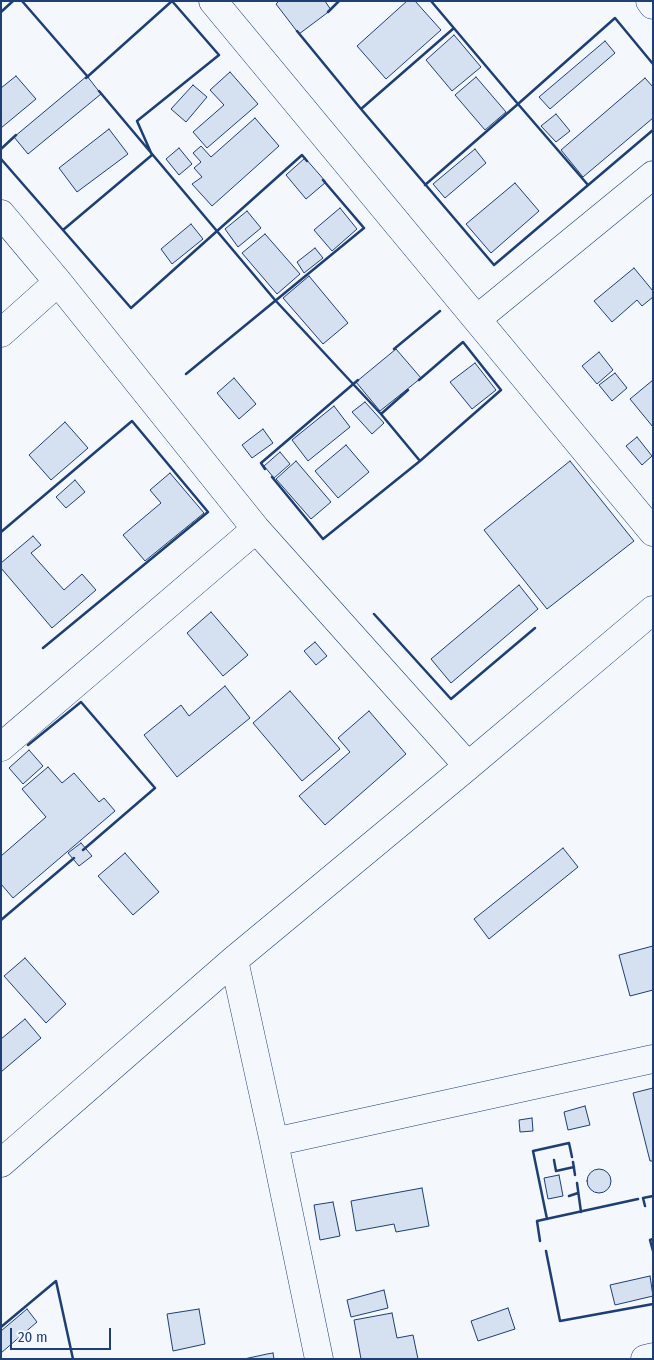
<!DOCTYPE html>
<html>
<head>
<meta charset="utf-8">
<style>
	body { margin:0 }
	#map { position:relative; width:654px; height:1360px; overflow:hidden; background:#f4f7fb; font-family:"Fira Sans Condensed",sans-serif }
	canvas { display:block }
	.frame { position:absolute; inset:0; border:2px solid #1d3f73; pointer-events:none }
	.scale { position:absolute; left:10px; top:1328px; width:101px; height:22px; box-sizing:border-box; border:2px solid #1d3f73; border-top:0; padding-left:6px; font-size:15px; line-height:18px; white-space:nowrap; color:#1d3f73; -webkit-text-stroke:4px #f4f7fb; paint-order:stroke }
</style>
</head>
<body>
<div id="map">
<canvas width="654" height="1360"></canvas>
<div class="frame"></div>
<div class="scale">20 m</div>
</div>
<script>
const ctx = document.querySelector('canvas').getContext('2d');
ctx.lineJoin = 'round';
function fill(path, color) { ctx.fillStyle = color; ctx.fill(path, 'evenodd'); }
const poly = rows => new Path2D(rows.map(r => 'M' + r).join(''));
function trace(path, color, width, dash) { ctx.strokeStyle = color; ctx.lineWidth = width; ctx.lineCap = dash ? 'butt' : 'round'; ctx.setLineDash(dash || []); ctx.stroke(path); }
const building = poly([
	[279,1,325,1,331,10,299,34,276,4,279,1],
	[407,1,415,1,441,30,386,79,357,46,407,1],
	[454,35,481,67,452,91,426,60,454,35],
	[605,41,615,53,550,109,539,97,605,41],
	[230,72,258,104,207,148,193,132,224,105,210,90,230,72],
	[16,76,36,99,1,128,1,88,16,76],
	[87,76,101,94,28,154,14,137,87,76],
	[476,77,506,112,485,130,455,95,476,77],
	[645,78,653,87,653,118,583,177,561,150,645,78],
	[193,85,207,97,186,122,171,109,193,85],
	[556,114,570,131,556,142,541,126,556,114],
	[255,118,279,146,212,206,192,184,202,177,194,168,201,162,193,153,201,146,211,157,255,118],
	[109,129,128,154,77,192,59,168,109,129],
	[179,148,192,164,179,175,166,159,179,148],
	[475,149,486,163,445,198,433,184,475,149],
	[305,158,326,182,306,199,286,175,305,158],
	[515,183,539,211,491,253,466,224,515,183],
	[340,208,357,229,332,251,314,230,340,208],
	[247,211,261,228,238,247,225,229,247,211],
	[191,224,203,239,172,264,161,249,191,224],
	[265,234,300,274,277,294,242,253,265,234],
	[315,248,323,258,304,273,297,262,315,248],
	[634,268,653,291,653,297,642,306,637,300,612,322,594,301,634,268],
	[309,276,348,323,323,344,283,298,309,276],
	[396,349,421,378,380,411,356,382,396,349],
	[599,352,613,370,597,384,582,366,599,352],
	[475,363,496,390,472,409,450,382,475,363],
	[615,373,627,388,612,401,599,385,615,373],
	[234,378,256,404,239,419,217,393,234,378],
	[653,380,653,427,630,399,653,380],
	[365,402,384,423,372,434,352,412,365,402],
	[334,406,350,427,308,461,292,440,334,406],
	[65,422,88,448,51,480,29,455,65,422],
	[263,429,273,443,252,458,242,445,263,429],
	[637,437,652,456,642,465,626,446,637,437],
	[346,445,369,472,338,498,315,471,346,445],
	[280,452,290,464,274,478,264,466,280,452],
	[296,461,331,502,311,519,276,479,296,461],
	[570,461,634,541,547,609,484,530,570,461],
	[170,473,204,513,145,561,123,535,161,503,150,490,170,473],
	[75,480,85,492,66,508,56,497,75,480],
	[33,536,41,545,31,553,64,590,82,574,96,590,52,628,1,568,1,563,33,536],
	[519,585,538,609,451,683,431,659,519,585],
	[211,612,248,655,223,676,187,633,211,612],
	[315,642,327,656,316,665,304,651,315,642],
	[225,686,250,718,177,777,144,735,181,705,189,716,225,686],
	[290,691,340,749,302,781,253,723,290,691],
	[369,711,406,754,325,825,299,796,350,752,338,738,369,711],
	[29,750,43,766,23,784,9,768,29,750],
	[48,767,62,783,74,773,99,802,104,798,115,811,13,898,1,884,1,856,46,817,22,789,48,767],
	[81,843,92,856,79,866,68,853,81,843],
	[563,848,578,867,489,939,474,919,563,848],
	[125,853,159,892,133,915,98,876,125,853],
	[653,946,653,990,630,996,619,955,653,946],
	[25,958,66,1004,46,1023,4,976,25,958],
	[25,1019,41,1038,1,1072,1,1039,25,1019],
	[653,1088,653,1161,650,1161,633,1093,653,1088],
	[585,1106,590,1125,568,1130,564,1112,585,1106],
	[532,1118,533,1131,520,1132,519,1120,532,1118],
	'587 1181a12 12 0 1 1 24 0a12 12 0 1 1-24 0Z',
	[559,1175,563,1196,548,1199,544,1178,559,1175],
	[422,1188,429,1226,396,1232,394,1224,356,1231,351,1201,422,1188],
	[333,1202,340,1236,320,1240,314,1205,333,1202],
	[650,1276,653,1296,615,1305,610,1285,650,1276],
	[384,1290,388,1308,351,1317,347,1300,384,1290],
	[508,1308,515,1329,478,1341,471,1321,508,1308],
	[27,1309,37,1322,1,1353,1,1331,27,1309],
	[199,1309,205,1344,173,1351,167,1314,199,1309],
	[392,1313,397,1338,413,1335,418,1359,361,1359,354,1320,392,1313],
	[273,1353,274,1359,244,1359,267,1354,273,1353]
]);
fill(building, '#d5e0f0');
trace(building, '#1d3f73', 1);
const minor = poly([
	[213,1,653,532],
	[650,1,653,5],
	[1,214,58,282,256,529,468,766],
	[477,319,653,175],
	[1,333,58,282],
	[1,747,256,529],
	[234,960,274,1142,319,1359],
	[274,1142,653,1059],
	[1,1163,234,960,468,766,653,610],
	[645,1359,653,1357]
]);
trace(minor, '#1d3f73', 29);
trace(minor, '#f4f7fb', 28);
trace(poly([
	[22,1,88,77],
	[431,1,518,104,615,18,653,64],
	[1,12,13,1],
	[328,12,339,1],
	[297,31,361,109,494,265,653,130],
	[86,78,172,1],
	[99,91,275,300,381,414,420,461],
	[361,109,454,28],
	[1,149,16,135],
	[1,159,131,308,302,155,307,161],
	[425,185,518,104,588,185],
	[63,230,152,155,137,121,219,55,172,1],
	[394,349,440,311],
	[186,374,364,228,323,180],
	[381,414,408,390],
	[265,469,261,463,358,380],
	[272,477,323,539,420,461,501,390,463,342,419,380],
	[1,532,132,421,208,512,43,648],
	[374,614,451,699,535,628],
	[28,745,81,702,155,788,83,850],
	[1,920,74,858],
	[554,1160,556,1171,574,1167],
	[573,1162,575,1175],
	[577,1183,581,1212],
	[569,1196,578,1193],
	[645,1206,643,1198,653,1196],
	[547,1219,533,1151,569,1143,572,1157],
	[653,1239,650,1240,653,1251],
	[540,1241,537,1221,638,1199],
	[546,1251,560,1321,653,1304],
	[1,1327,56,1281,73,1359]
]), '#1d3f73', 2.5);
</script>
</body>
</html>
